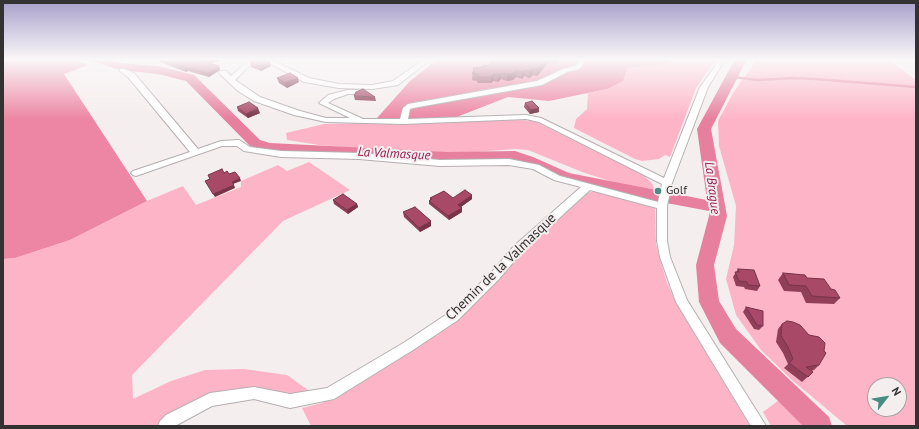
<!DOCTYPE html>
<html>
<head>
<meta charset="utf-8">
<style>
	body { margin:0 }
	#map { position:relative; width:919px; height:429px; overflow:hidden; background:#f5eeef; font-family:"PT Sans",sans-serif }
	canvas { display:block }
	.frame { position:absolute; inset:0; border:4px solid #343132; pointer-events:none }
	.north { position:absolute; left:867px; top:377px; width:40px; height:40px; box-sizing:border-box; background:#f5eeef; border:1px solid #a8a2a3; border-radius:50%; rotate:59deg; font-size:11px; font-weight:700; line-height:16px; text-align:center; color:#343132 }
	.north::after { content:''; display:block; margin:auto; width:14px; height:18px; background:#498d82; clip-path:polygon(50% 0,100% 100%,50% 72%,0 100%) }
</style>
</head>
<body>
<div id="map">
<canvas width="919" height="429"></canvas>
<div class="frame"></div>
<div class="north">N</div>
</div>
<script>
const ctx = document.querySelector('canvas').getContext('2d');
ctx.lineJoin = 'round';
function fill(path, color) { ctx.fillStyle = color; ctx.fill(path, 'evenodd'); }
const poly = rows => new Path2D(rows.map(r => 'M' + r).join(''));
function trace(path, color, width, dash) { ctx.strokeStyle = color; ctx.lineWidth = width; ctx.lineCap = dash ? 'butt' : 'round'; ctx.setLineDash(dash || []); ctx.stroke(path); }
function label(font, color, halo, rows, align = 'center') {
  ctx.font = font + ' "PT Sans",sans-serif'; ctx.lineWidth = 4; ctx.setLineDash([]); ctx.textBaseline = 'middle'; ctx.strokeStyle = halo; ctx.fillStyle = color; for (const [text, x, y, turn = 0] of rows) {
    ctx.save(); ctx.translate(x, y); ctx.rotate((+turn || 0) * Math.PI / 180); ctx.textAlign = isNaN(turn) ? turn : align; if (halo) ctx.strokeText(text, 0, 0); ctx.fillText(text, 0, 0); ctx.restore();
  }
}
fill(poly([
	[675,59,716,59,696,88,670,157,665,155,659,159,642,161,635,159,574,128,576,119,587,109,588,93,607,89,627,68,668,64],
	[755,59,888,59,916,80,916,426,847,426,792,380,761,350,736,315,726,279,734,245,736,206,719,146,718,121,733,93,755,62],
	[875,385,899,385,899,409,875,409],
	[518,120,534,121,643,175,651,182,654,188,651,192,644,191,616,183,582,172,528,150,515,149,461,153,365,149,319,145,287,140,286,133,324,124],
	[309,162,350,190,283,221,132,375,133,399,171,381,205,370,244,369,287,375,315,395,291,394,260,389,184,409,157,426,3,426,3,259,15,258,70,240,147,201,183,186,196,205,241,187,241,181,278,165,287,171],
	[595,191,653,206,655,208,656,244,666,280,676,303,750,426,311,426,302,408,322,403,376,368,437,335,464,312,582,194],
	[782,398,802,415,812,426,771,426,763,412]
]), '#feb4c7');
fill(poly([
	[3,59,74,59,88,65,64,74,147,201,70,240,15,258,3,259],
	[438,59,675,59,668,64,627,68,623,81,607,89,549,101,508,97,454,118,377,118,410,81]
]), '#ec86a4');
trace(poly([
	[733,77,758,80,792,78,815,79,916,87]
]), '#e6809e', 2.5);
fill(poly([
	[90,59,108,59,121,63,158,66,194,75,260,140,270,143,447,152,515,151,533,157,569,173,707,200,697,129,735,59,747,59,711,129,727,216,714,265,719,301,736,329,829,417,832,426,803,426,720,343,699,302,696,265,709,216,709,211,592,189,564,182,514,161,447,162,270,151,250,146,186,81,158,74,120,70,92,61,90,59]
]), '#e6809e');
const minor = poly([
	[252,59,260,59,251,64,235,80,260,97,300,111,326,118,350,118,319,103,328,95,348,90,360,90,360,94,348,94,334,99,328,103,363,119,400,119,403,108,408,104,537,81,563,69,575,66,581,59,587,59,579,69,567,72,542,85,413,108,410,109,408,119,526,115,541,118,664,178,700,87,714,68,717,59,723,59,720,68,708,87,672,183,667,206,667,241,670,257,687,300,766,426,751,426,676,302,660,257,657,241,657,208,590,190,522,252,499,279,458,320,413,350,334,399,290,408,254,399,212,406,175,426,158,426,160,421,166,415,210,393,254,387,290,394,327,388,405,342,450,312,491,273,514,246,581,187,554,180,533,169,509,165,440,166,359,159,281,157,244,151,237,146,222,146,136,176,133,175,131,173,133,171,190,152,128,77,120,71,120,69,124,69,134,73,198,149,221,141,239,140,250,147,281,151,359,153,440,160,509,159,539,165,560,176,658,202,662,184,539,122,526,119,404,124,326,122,294,115,254,101,238,91,219,73,220,71,226,71,231,76,247,62,252,59],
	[262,59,270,59,309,78,339,84,372,85,393,81,424,59,431,59,398,85,372,89,339,88,304,82,262,59]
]);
trace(minor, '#b5afb1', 2);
fill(minor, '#fff');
fill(poly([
	[158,59,219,59,219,61,210,63,219,66,220,70,209,77,188,71,186,72,160,62],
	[527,59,559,59,555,64,549,62,537,76,533,75,529,78,524,76,522,79,516,77,513,80,507,81,501,79,498,82,493,81,491,83,478,83,477,81,472,80,473,68,519,61,525,61],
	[250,62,270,62,271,66,261,71,251,67],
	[277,78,299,82,287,88,279,83],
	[354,96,375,97,376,101,355,100],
	[525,103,539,112,530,114,524,107],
	[237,107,260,113,248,118,238,111],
	[430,198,453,198,472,199,461,207,462,208,462,212,449,220,429,204,429,201,430,200],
	[333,200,357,204,358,207,348,214,334,204],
	[403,212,431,226,420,232,404,217],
	[738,269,760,286,757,291,745,289,744,287,736,286,733,277],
	[783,273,807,278,831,289,840,298,834,304,806,303,801,292,784,291,778,280],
	[746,307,763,326,759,330,754,329,743,312],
	[782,324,819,365,814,370,811,371,813,372,802,382,784,368,788,364,783,353,776,342,778,329]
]), '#913f59');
fill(poly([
	[213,59,219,59,219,61,204,65,203,61],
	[547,59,550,59,549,62,537,76,537,69],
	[556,59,559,59,555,64],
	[270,62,271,66,261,71,260,66],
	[219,66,220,70,209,77,208,74],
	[187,67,188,71,186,72,185,68],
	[533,68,533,75,529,78,529,71],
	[517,70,516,77,513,80,507,81,507,74],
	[525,70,524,76,522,79,522,72],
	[501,73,501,79,498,82,498,75],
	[494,74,493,81,491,83,491,77],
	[298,78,299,82,287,88,285,83],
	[258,108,260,113,248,118,246,114],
	[539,108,539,112,530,114,531,110],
	[240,178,241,181,233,184,232,182],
	[234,185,235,188,215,197,213,194],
	[472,195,472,199,458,209,458,205],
	[357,204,358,207,348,214,347,210],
	[462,208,462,212,449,220,448,216],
	[431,221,431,226,420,232,419,228]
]), '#763349');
const building = poly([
	[158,59,213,59,203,61,219,66,208,74,187,67,185,68,158,59],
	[258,59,264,59,270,62,260,66,250,62,258,59],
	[494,59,510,59,519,61,520,60,525,61,527,59,547,59,537,69,533,68,529,71,525,70,522,72,517,70,514,73,507,74,501,73,498,75,494,74,491,77,478,77,477,74,472,73,474,71,473,68,482,67,484,65,487,66,494,59],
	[290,73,298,78,285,83,277,78,290,73],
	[363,89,375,97,354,96,356,92,363,89],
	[532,101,539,108,531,110,525,103,532,101],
	[249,102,258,108,246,114,237,107,249,102],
	[222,169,224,173,227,171,229,174,235,172,240,178,232,182,234,185,213,194,205,181,210,179,208,175,222,169],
	[465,190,472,195,458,205,462,208,448,216,429,201,432,199,430,198,444,191,453,198,465,190],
	[343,194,357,204,347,210,333,200,343,194],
	[415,207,431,221,419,228,403,212,415,207],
	[738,269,754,270,760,286,748,285,747,282,739,281,735,272,739,272,738,269],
	[783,273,805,275,807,278,824,279,831,289,835,290,840,298,812,296,806,286,789,285,783,273],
	[746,307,763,311,763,326,757,325,746,307],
	[787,321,793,322,800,325,809,335,819,337,825,343,824,351,826,353,819,365,806,367,813,372,808,377,789,363,793,359,788,347,781,336,782,324,787,321]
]);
fill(building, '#a94968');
trace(building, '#763349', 1);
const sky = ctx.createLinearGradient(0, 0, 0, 119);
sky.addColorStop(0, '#a79fca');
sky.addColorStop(0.5, '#faf7f8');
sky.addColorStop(1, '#faf7f800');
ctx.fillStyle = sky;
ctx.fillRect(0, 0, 919, 119);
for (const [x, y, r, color] of [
	[658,191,4,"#498d82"]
]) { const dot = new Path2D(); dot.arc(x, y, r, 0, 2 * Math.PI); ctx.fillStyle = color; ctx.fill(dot); trace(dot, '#f5eeef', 1.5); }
label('12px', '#343132', '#f5eeef', [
	["Golf",666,191]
], 'left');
label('italic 13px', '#951c4e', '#f5eeef', [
	["La Valmasque",394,154,3],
	["La Brague",712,188,83]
]);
label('14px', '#343132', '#f5eeef', [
	["Chemin de la Valmasque",501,267,-44]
]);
</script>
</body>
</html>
